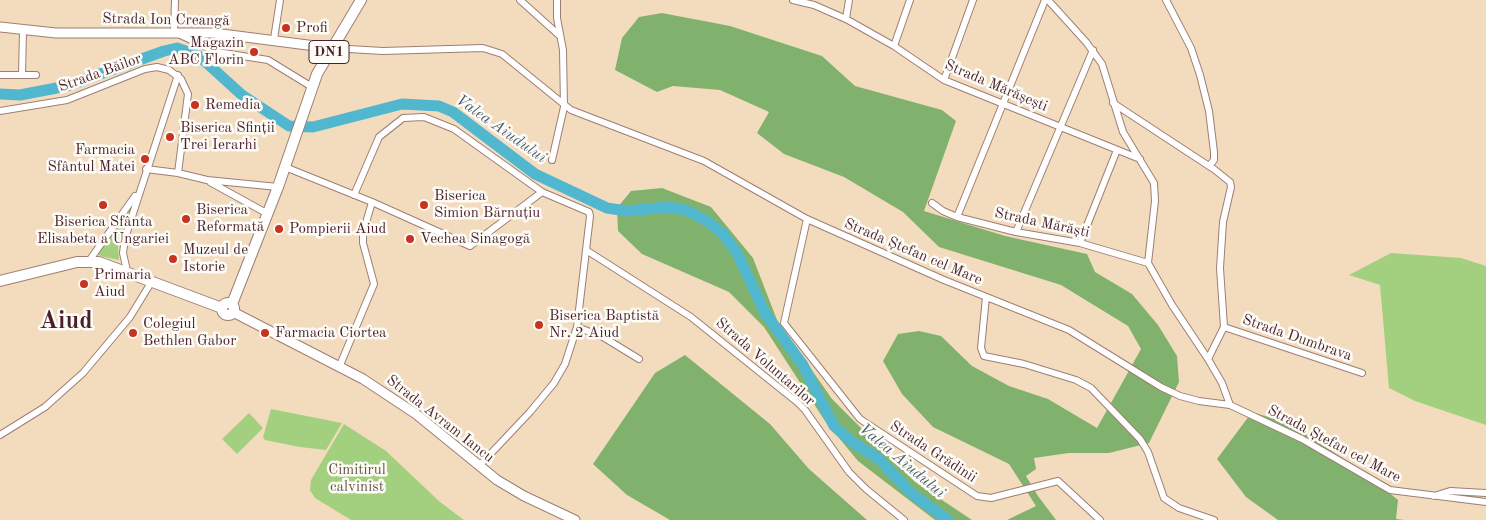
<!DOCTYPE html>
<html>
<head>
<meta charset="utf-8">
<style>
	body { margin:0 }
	canvas { display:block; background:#f3dcbe }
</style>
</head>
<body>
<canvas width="1486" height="520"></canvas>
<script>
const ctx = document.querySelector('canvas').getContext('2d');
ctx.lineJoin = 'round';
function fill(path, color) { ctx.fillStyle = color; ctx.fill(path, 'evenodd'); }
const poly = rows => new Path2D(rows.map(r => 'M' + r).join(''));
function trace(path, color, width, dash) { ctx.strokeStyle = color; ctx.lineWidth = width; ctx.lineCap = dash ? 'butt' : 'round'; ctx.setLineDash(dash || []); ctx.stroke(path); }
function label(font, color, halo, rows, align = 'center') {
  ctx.font = font + ' "Old Standard TT",serif'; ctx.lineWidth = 5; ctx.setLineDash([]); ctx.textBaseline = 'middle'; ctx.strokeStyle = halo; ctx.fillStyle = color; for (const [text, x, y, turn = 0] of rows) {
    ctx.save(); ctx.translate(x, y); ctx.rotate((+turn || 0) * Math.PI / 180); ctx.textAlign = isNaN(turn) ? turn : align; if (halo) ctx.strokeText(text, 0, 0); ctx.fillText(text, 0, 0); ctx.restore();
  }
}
fill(poly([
	[127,210,130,212,118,248,119,260,100,256,98,254],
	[1391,253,1461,258,1486,266,1486,425,1415,401,1389,388,1380,285,1349,275],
	[271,409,342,423,326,450,300,447,265,440,263,437],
	[249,413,263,428,237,454,222,439],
	[344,424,386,451,440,502,464,520,351,520,315,498,310,490,311,480]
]), '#a2d07e');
fill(poly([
	[662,13,730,26,822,56,855,86,942,110,956,121,924,211,1005,236,1087,254,1095,272,1132,294,1158,325,1177,356,1179,382,1149,443,1109,453,1069,453,1034,458,1036,469,1026,476,1038,496,1056,520,1007,520,1036,506,1009,464,933,427,902,394,883,361,898,334,919,331,941,336,972,366,1009,386,1048,399,1097,428,1141,349,1128,326,1061,285,939,247,903,212,844,177,784,154,757,133,769,112,720,90,673,86,657,92,615,70,622,38,639,17],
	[662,188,711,207,753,258,777,320,832,399,915,482,972,520,935,520,858,461,825,421,764,327,729,292,642,254,618,231,617,208,631,191],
	[685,355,770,424,809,469,867,520,670,520,627,495,593,464,655,373],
	[1252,412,1288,423,1364,472,1398,500,1396,519,1405,520,1278,520,1246,497,1217,459]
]), '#81b26d');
trace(poly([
	[0,94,20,95,67,86,164,51,177,48,199,56,242,95,289,126,313,127,402,104,439,106,453,112,535,174,607,208,627,211,668,207,686,210,707,221,723,234,737,253,765,313,803,365,834,426,852,442,879,459,912,494,948,520]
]), '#51b7cf', 11);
const street = poly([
	[175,0,174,32,217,52,268,60,312,87],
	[520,0,560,36],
	[793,0,814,5,846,19,894,46,944,80,1140,159],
	[1048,0,1086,42,1102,64,1123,132,1154,183,1155,201,1148,263,1172,305,1208,359,1222,383,1230,405],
	[1166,0,1191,48,1200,75,1209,111,1214,152,1214,160,1209,166],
	[846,19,849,0],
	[274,39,280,0],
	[894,46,910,0],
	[331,48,383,51,483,48,502,54,571,110,704,161,807,219,944,280,1069,330,1161,387,1180,396,1199,401,1230,405,1302,439,1390,490,1486,502],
	[0,75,36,75],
	[22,75,23,31],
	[944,80,973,0],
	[1113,103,1215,170,1230,182,1231,187,1223,222,1220,268,1224,327,1208,359],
	[0,111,67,100,145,69,157,67,169,70,181,79,188,94,178,173],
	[552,160,564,107,563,50,557,18,557,0],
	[285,167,372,202,470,246,542,192],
	[146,169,178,173,207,180,278,187],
	[210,182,268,214],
	[354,195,379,137,403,118,424,117,454,129,542,192,589,212,590,216,577,327,565,364,554,383,530,412,479,466],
	[932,203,943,211,957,217,1016,232,1080,243,1148,263],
	[957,217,1045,0],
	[807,219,784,323,860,419,977,496,991,498,1058,481,1100,520],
	[1016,232,1093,50],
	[1080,243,1117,150],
	[586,250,691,317,797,402,805,410,849,472,866,489,904,520],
	[89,261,135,196],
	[127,271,123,253,125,238,178,75],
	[986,297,981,348,984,356,1024,364,1076,380,1091,388,1140,439,1148,452,1164,498,1179,508,1214,520],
	[577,327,603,337,639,359],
	[1224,327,1362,373],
	[340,365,374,284,363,243,363,233,372,202],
	[0,435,45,407,83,373,130,317,152,281],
	[1434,496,1450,491,1486,493]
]);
const secondary = poly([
	[0,27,56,33,214,33,331,48],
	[233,312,363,379,416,414,497,480,524,496,575,520]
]);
const primary = poly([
	[0,281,77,262,99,262,222,308],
	'222 309a6 6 0 1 1 12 0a6 6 0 1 1-12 0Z',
	[232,304,278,187,317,74,361,0]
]);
trace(street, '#9e7e74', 8);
trace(secondary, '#9e7e74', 11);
trace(primary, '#9e7e74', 12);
trace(street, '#fff', 6);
trace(secondary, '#fff', 9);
trace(primary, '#fff', 10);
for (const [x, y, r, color] of [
	[286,28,5,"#c8321e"],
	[254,52,5,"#c8321e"],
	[195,105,5,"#c8321e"],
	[170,137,5,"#c8321e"],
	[145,159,5,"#c8321e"],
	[103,205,5,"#c8321e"],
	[424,205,5,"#c8321e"],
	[186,219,5,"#c8321e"],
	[279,229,5,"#c8321e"],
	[410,239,5,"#c8321e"],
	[173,259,5,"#c8321e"],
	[84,284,5,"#c8321e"],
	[539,325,5,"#c8321e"],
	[133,333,5,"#c8321e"],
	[265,333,5,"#c8321e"]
]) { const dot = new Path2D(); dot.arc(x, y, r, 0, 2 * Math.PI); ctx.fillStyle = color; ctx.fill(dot); trace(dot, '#fdfcf7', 2); }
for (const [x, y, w] of [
	[329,52,40]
]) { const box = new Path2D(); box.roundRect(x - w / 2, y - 11.5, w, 23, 4); ctx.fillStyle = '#fdfcf7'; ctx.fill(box); trace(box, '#4a1f2b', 1); }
label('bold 14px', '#4a1f2b', null, [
	["DN1",329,52]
]);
label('15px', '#4a1f2b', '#fdfcf7', [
	["Strada Ion Creangă",166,20,1],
	["Strada Băilor",100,73,-20],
	["Strada Mărășești",996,86,23],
	["Strada Mărăști",1042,223,12],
	["Strada Ștefan cel Mare",913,252,23],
	["Strada Dumbrava",1297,338,19],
	["Strada Voluntarilor",765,362,41],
	["Strada Avram Iancu",440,419,38],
	["Strada Ștefan cel Mare",1334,444,28],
	["Strada Grădinii",933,452,33]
]);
label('15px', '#4a1f2b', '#fdfcf7', [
	["Profi",296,28],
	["Magazin",244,43,"right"],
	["ABC Florin",244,60,"right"],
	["Remedia",205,105],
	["Biserica Sfinții",180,128],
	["Trei Ierarhi",180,145],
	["Farmacia",135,150,"right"],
	["Sfântul Matei",135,167,"right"],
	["Biserica",434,196],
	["Simion Bărnuțiu",434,213],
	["Biserica",196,210],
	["Reformată",196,227],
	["Biserica Sfânta",103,222,"center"],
	["Elisabeta a Ungariei",103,239,"center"],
	["Pompierii Aiud",289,229],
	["Vechea Sinagogă",420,239],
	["Muzeul de",183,250],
	["Istorie",183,267],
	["Primaria",94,275],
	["Aiud",94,292],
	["Biserica Baptistă",549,316],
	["Nr. 2 Aiud",549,333],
	["Colegiul",143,324],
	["Bethlen Gabor",143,341],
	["Farmacia Ciortea",275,333]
], 'left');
label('15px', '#645444', '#fdfcf7', [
	["Cimitirul",357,470],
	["calvinist",357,487]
]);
label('italic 16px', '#4d5c6d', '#fdfcf7', [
	["Valea Aiudului",501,129,35],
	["Valea Aiudului",902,461,40]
]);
label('bold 25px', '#4a1f2b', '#fdfcf7', [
	["Aiud",66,321]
]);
</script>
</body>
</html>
